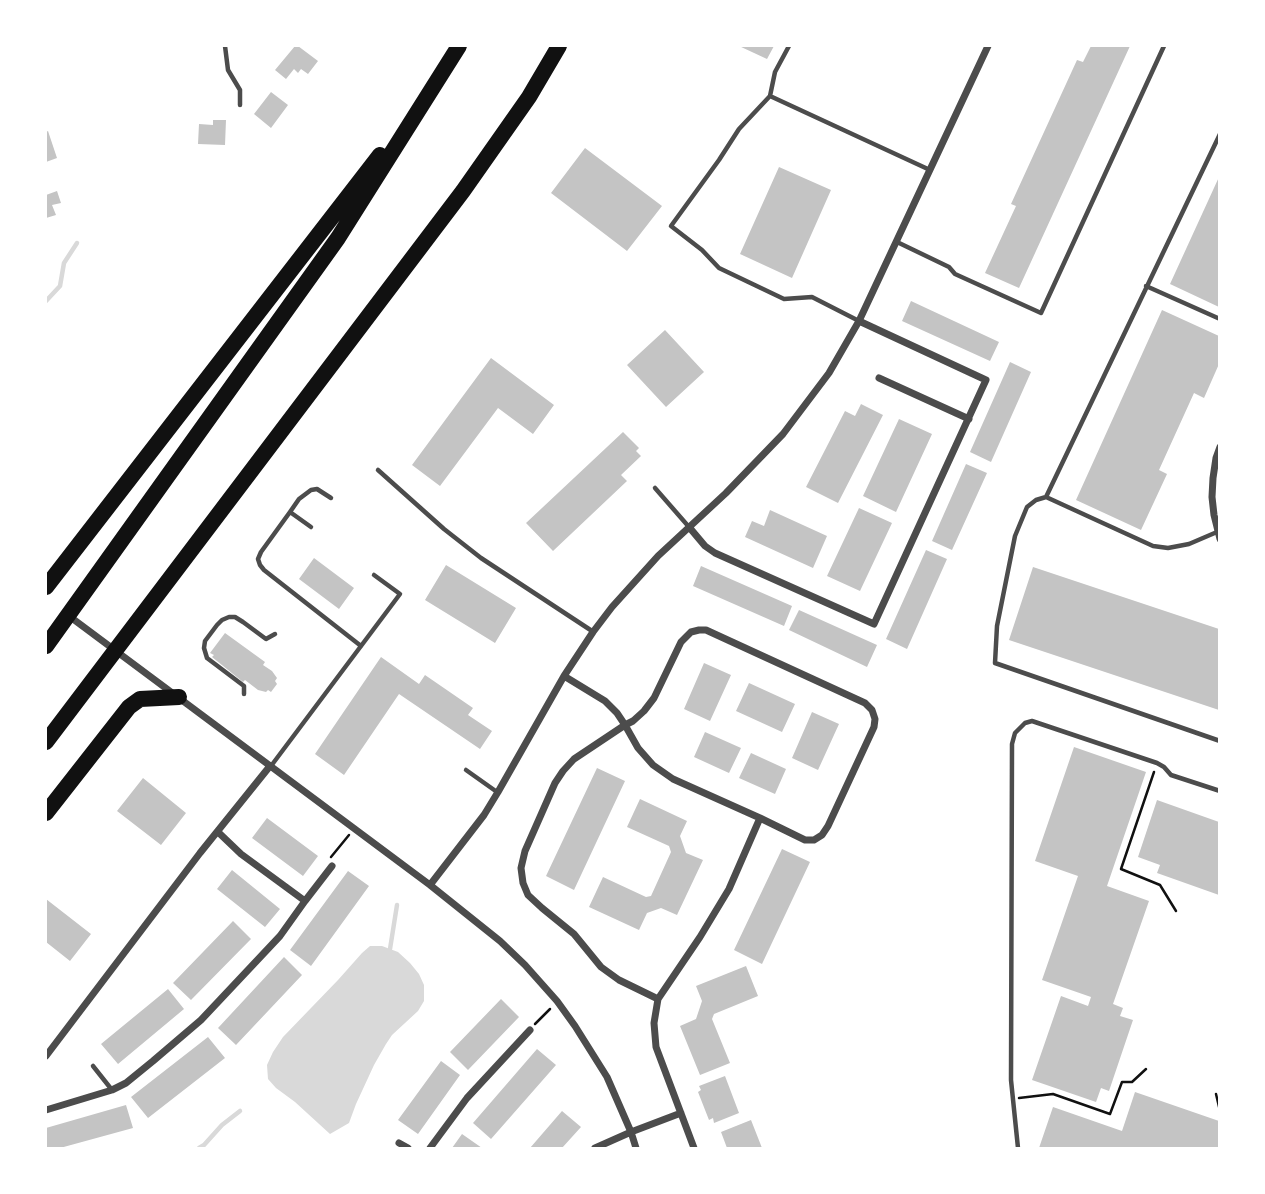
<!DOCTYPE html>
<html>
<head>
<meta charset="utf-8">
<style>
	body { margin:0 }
	#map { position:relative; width:1265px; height:1194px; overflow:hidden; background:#fff; font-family:Manrope,sans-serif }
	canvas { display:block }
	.frame { position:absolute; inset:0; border:47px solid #fff; pointer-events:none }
</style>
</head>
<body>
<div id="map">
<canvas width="1265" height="1194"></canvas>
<div class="frame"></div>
</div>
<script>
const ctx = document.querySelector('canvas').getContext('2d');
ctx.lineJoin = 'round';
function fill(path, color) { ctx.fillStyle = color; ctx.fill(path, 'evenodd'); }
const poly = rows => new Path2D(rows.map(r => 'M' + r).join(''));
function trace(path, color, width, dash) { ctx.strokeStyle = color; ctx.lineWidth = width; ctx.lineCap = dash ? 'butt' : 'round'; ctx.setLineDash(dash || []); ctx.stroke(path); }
fill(poly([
	[370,946,382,946,398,952,410,963,419,974,424,985,424,1001,418,1011,392,1035,386,1044,374,1065,356,1104,349,1123,330,1134,295,1102,276,1088,268,1079,267,1065,273,1052,283,1037,338,980,362,953]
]), '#d9d9d9');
trace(poly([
	[46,301,60,286,64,263,77,243],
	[390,949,397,905],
	[199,1148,204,1145,222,1125,240,1111]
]), '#d9d9d9', 4.5);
fill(poly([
	[295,46,298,46,318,61,308,74,301,69,298,73,294,69,286,79,275,70],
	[739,46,774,46,767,59],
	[1091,46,1130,46,1019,288,985,273,1016,206,1011,204,1077,60,1083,62],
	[271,92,288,105,271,128,254,114],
	[213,120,226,120,225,145,198,144,199,124,213,125],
	[48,131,57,158,46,162,46,132],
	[585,148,662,206,627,251,551,193],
	[779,167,831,190,792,278,740,254],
	[1219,177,1219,307,1170,284],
	[57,191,61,203,52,205,56,215,46,218,46,195],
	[911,301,999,342,990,361,902,321],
	[1162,310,1219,336,1219,364,1204,398,1194,393,1159,470,1167,474,1141,530,1076,500],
	[665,330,704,372,666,407,627,365],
	[491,358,554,405,533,434,498,408,440,486,412,465],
	[1010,362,1031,372,991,462,970,452],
	[861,404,883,415,838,503,806,487,845,411,855,416],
	[899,419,932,434,896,512,863,496],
	[623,432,639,448,636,451,641,456,621,475,627,481,553,551,526,523],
	[966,464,987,473,952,550,932,541],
	[859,508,892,523,860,591,827,576],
	[770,510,827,536,813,568,745,537,752,521,764,526],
	[926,550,947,559,907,649,886,639],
	[314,558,354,588,339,609,299,579],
	[446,565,516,608,495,643,425,600],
	[701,566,792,606,784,626,693,586],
	[1033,567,1219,629,1219,710,1009,640],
	[799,610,877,645,867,667,789,630],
	[225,633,265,662,263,665,272,671,277,678,275,681,277,684,271,692,268,690,266,692,258,690,245,680,243,682,212,657,214,655,210,653],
	[381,657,419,684,425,675,473,708,468,715,492,731,480,749,399,694,344,775,315,754],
	[704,663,731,675,710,721,684,709],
	[749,683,795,704,782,732,736,711],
	[812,712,839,724,818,770,792,758],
	[705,732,741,748,729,773,694,757],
	[1074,747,1146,772,1107,886,1149,901,1113,1004,1123,1008,1120,1016,1133,1020,1109,1091,1101,1088,1096,1102,1032,1080,1061,996,1088,1006,1091,997,1042,980,1078,876,1035,861],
	[751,753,786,769,775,794,739,778],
	[597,768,625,781,574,890,546,876],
	[143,778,186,813,161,845,117,811],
	[640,799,687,821,680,836,686,853,703,860,677,915,661,908,647,913,639,930,589,907,603,877,646,897,651,896,671,852,669,846,627,827],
	[1157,800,1219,822,1219,895,1157,873,1160,865,1138,857],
	[267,818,318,856,303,876,252,838],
	[782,849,810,862,762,964,734,950],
	[232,870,280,909,265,927,217,889],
	[348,871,369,886,311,966,290,950],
	[46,899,91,934,70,961,46,942],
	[233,921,251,939,191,1000,173,983],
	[284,957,302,975,236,1045,218,1028],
	[746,966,758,996,714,1014,712,1019,730,1063,700,1075,680,1026,696,1019,702,1001,696,986],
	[168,989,184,1009,118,1064,101,1044],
	[501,999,519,1017,468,1070,450,1052],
	[208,1037,225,1058,148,1118,131,1097],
	[537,1049,556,1065,491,1139,473,1123],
	[441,1061,460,1075,418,1134,398,1120],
	[725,1076,739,1113,714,1123,713,1118,709,1120,698,1092,701,1090,699,1086],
	[1135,1092,1219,1121,1219,1148,1039,1148,1053,1107,1122,1131],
	[126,1105,133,1128,60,1148,46,1148,46,1128],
	[562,1111,581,1127,562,1148,530,1148],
	[751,1120,762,1148,727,1148,721,1132],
	[462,1134,482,1148,452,1148]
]), '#c4c4c4');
trace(poly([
	[1154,772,1121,869,1160,885,1176,911],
	[331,857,349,835],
	[535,1024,550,1009],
	[1216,1094,1220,1111],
	[1019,1098,1053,1094,1110,1114,1122,1082,1132,1082,1146,1069]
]), '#111', 2.5);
trace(poly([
	[225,46,228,70,240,90,240,105],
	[770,96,775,72,789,46],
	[897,242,949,267,955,274,1041,313,1164,46],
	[1146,286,1220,319],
	[859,321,812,297,784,299,719,268,702,250,671,226,719,160,739,129,770,96,930,170],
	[378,470,444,529,481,558,592,631],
	[655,488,689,527],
	[1046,497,1220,134],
	[290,512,261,552,258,559,260,565,264,570,361,646],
	[311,527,290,512,299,499,311,490,317,489,331,498],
	[1217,532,1189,544,1168,548,1153,546,1046,497,1036,500,1027,507,1015,536,997,626,995,663,1220,741],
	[244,694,244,686,207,658,204,648,205,641,217,625,222,620,229,617,235,617,243,622,266,639,275,634],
	[271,766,400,594,374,575],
	[466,770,497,792],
	[93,1066,112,1090],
	[1018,1148,1011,1080,1012,744,1015,733,1025,723,1032,721,1157,763,1164,767,1171,775,1220,791]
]), '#4c4c4c', 4.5);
trace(poly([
	[879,378,969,419],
	[1220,447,1216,458,1213,478,1212,497,1214,515,1220,539],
	[689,527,705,546,715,553,874,624,986,380,859,321],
	[69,616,430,885,500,941,525,965,557,1001,575,1026,607,1077,631,1132,636,1148],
	[564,676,605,701,617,713,625,725,638,748,653,765,673,779,760,818,805,840,814,840,822,835,828,826,874,727,875,719,872,710,865,703,706,630,699,630,691,632,681,642,654,698,644,711,633,721,625,725,574,759,563,771,555,783,525,851,521,868,523,883,528,895,542,908,574,934,601,967,619,980,658,999],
	[430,885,484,815,498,792,564,676,593,632,612,607,658,556,726,493,783,434,829,373,859,321,988,46],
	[305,901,332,866],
	[46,1056,200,853,270,766],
	[46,1110,112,1090,126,1083,153,1061,201,1020,280,936,305,901,241,854,218,832],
	[399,1143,408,1148],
	[430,1148,467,1098,530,1030],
	[595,1148,631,1132,681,1113],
	[694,1148,656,1047,654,1023,658,999,700,937,729,889,760,818]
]), '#4c4c4c', 7);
trace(poly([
	[46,587,380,155],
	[46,646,338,238,459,46],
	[46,742,463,191,529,97,559,46],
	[46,813,129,707,140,699,179,697]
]), '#111', 16);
</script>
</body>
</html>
